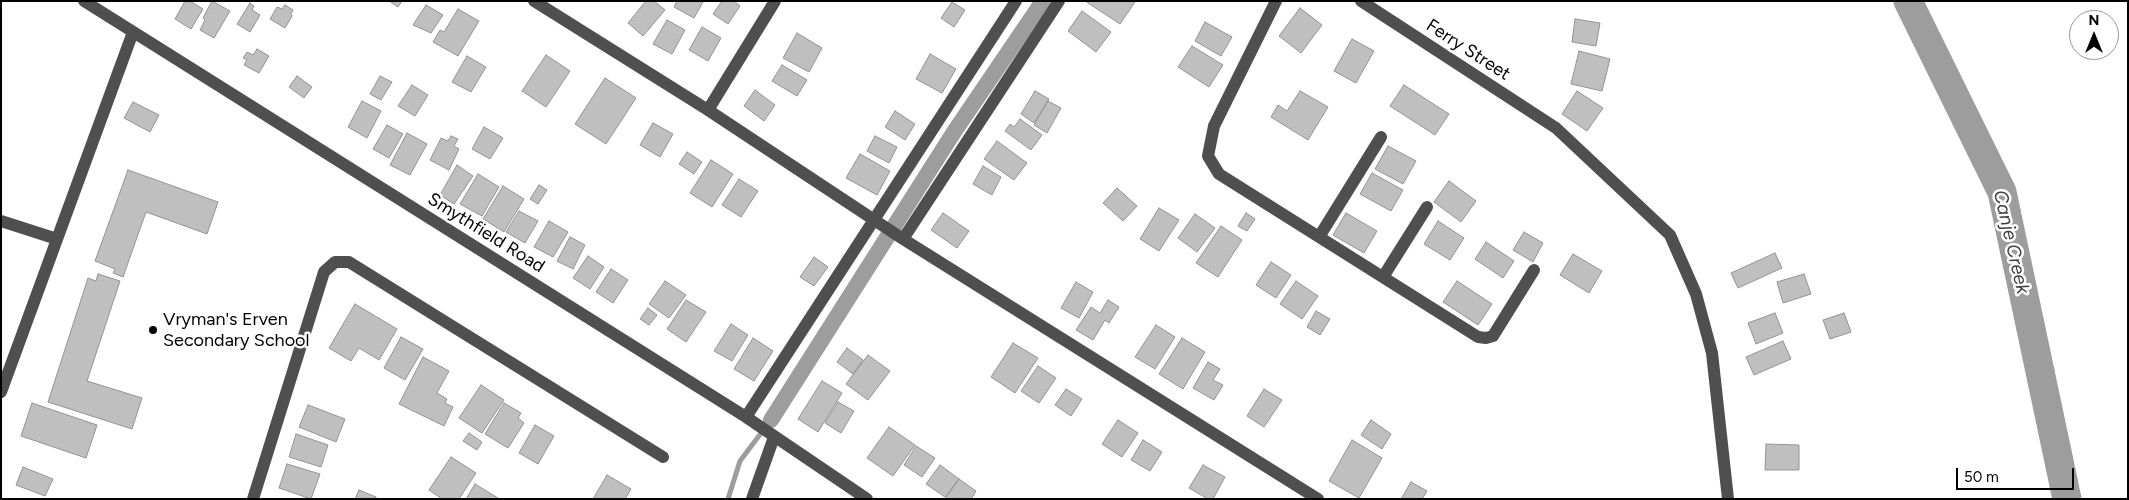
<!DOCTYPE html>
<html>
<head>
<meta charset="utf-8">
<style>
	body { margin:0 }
	#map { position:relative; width:2129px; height:500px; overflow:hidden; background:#fff; font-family:Figtree,sans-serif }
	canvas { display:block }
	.frame { position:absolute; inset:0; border:2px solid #000; pointer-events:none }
	.north { position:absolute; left:2069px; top:10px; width:50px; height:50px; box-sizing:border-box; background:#fff; border:1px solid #999; border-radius:50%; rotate:0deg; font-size:14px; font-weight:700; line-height:20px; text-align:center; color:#000 }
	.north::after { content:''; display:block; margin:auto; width:18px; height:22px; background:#000; clip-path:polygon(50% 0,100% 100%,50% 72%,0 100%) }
	.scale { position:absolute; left:1956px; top:468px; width:118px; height:22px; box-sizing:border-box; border:2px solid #000; border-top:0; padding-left:6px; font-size:15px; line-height:18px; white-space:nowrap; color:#000; -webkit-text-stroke:4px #fff; paint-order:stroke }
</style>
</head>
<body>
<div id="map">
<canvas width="2129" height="500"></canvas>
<div class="frame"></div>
<div class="north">N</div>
<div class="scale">50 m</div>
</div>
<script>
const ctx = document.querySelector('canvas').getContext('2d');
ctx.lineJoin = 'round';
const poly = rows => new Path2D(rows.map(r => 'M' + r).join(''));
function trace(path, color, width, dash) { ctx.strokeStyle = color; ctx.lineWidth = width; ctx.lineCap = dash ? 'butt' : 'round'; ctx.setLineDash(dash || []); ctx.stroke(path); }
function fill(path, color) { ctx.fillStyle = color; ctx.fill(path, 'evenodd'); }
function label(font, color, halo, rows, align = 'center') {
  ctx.font = font + ' Figtree,sans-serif'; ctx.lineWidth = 5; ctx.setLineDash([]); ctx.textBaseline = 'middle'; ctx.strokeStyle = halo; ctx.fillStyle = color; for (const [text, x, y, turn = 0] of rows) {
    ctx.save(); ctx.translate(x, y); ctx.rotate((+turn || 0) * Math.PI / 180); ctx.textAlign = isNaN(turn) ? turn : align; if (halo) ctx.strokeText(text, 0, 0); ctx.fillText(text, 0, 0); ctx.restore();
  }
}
trace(poly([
	[728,499,740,461,771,420]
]), '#9d9d9d', 5);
trace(poly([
	[771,420,954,132,1043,1]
]), '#9d9d9d', 16);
trace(poly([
	[1908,1,2002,192,2067,499]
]), '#9d9d9d', 29);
const building = poly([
	[185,1,190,1,203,9,191,29,175,19,185,1],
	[212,1,230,11,214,38,200,30,205,20,203,18,212,1],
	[389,1,402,1,398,7,389,1],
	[646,1,654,1,665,10,643,36,628,23,646,1],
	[677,1,701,1,703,2,694,18,674,7,677,1],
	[722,1,734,1,740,6,728,24,713,14,722,1],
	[1085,1,1134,1,1135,2,1120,24,1085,1],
	[952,2,965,10,954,27,941,18,952,2],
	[250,3,254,6,252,10,260,15,250,32,237,24,250,3],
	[285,5,293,10,291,14,292,16,285,28,270,19,277,7,282,9,285,5],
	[426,5,443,15,431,33,413,25,426,5],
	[1300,8,1322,25,1301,53,1279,36,1300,8],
	[458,9,479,21,458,56,433,42,440,30,444,32,458,9],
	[1082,11,1111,32,1096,52,1068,31,1082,11],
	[1575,19,1600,23,1596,46,1572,42,1575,19],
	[667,20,685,30,672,54,653,44,667,20],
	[1205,22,1232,37,1221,56,1195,41,1205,22],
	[702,27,721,38,708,61,689,50,702,27],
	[797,33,822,48,809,72,783,58,797,33],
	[1352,39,1374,51,1356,83,1334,71,1352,39],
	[1192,46,1223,65,1209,87,1178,67,1192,46],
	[257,49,269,56,259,73,244,65,247,60,243,58,247,52,253,55,257,49],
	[1579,51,1610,59,1602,91,1571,84,1579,51],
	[930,54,956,69,942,93,916,79,930,54],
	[546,55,570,71,546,107,522,91,546,55],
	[467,56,486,67,471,92,452,82,467,56],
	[782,65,807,80,797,96,772,81,782,65],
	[297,76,312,87,304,98,289,87,297,76],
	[380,76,392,82,381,100,370,94,380,76],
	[605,78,636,98,606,144,575,124,605,78],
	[412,85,428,95,415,116,398,106,412,85],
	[1404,85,1449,114,1435,135,1390,106,1404,85],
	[755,90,775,105,764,121,744,106,755,90],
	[1035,91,1049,99,1034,123,1021,114,1035,91],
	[1300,91,1328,107,1308,140,1271,117,1278,105,1287,111,1300,91],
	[1577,91,1603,108,1587,131,1562,114,1577,91],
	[362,101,381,111,367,138,348,127,362,101],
	[1048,101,1061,108,1047,133,1034,125,1048,101],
	[133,102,159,115,150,132,124,118,133,102],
	[895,111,915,124,905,140,885,127,895,111],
	[1020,119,1042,135,1031,150,1005,131,1010,124,1014,127,1020,119],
	[653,123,673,134,660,157,640,145,653,123],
	[387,125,403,134,389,158,373,149,387,125],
	[484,127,503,138,490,159,472,149,484,127],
	[407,133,427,144,410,175,390,165,407,133],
	[451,136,458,139,454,146,459,149,449,170,430,160,441,138,448,141,451,136],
	[875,136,897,147,889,163,867,151,875,136],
	[997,141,1027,163,1014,180,984,159,997,141],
	[1388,146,1416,161,1403,184,1375,169,1388,146],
	[687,152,702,162,694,174,679,164,687,152],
	[860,154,890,171,877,195,846,178,860,154],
	[711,160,733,174,712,207,690,193,711,160],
	[457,165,473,176,454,204,440,195,457,165],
	[983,166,1001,177,992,195,973,184,983,166],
	[128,170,218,202,207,234,146,212,123,277,113,273,115,269,95,261,128,170],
	[1372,173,1403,190,1391,211,1360,194,1372,173],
	[478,174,499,187,482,216,460,204,478,174],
	[739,179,758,191,741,217,722,205,739,179],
	[1449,181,1476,201,1461,222,1434,202,1449,181],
	[539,185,547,190,538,204,530,199,539,185],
	[503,186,524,199,504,232,483,219,503,186],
	[1117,188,1137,206,1123,221,1103,203,1117,188],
	[1159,208,1179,220,1159,251,1140,239,1159,208],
	[519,211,538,221,525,243,506,232,519,211],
	[943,213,969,231,957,248,931,230,943,213],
	[1246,213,1255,219,1247,231,1238,226,1246,213],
	[1346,213,1377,231,1364,253,1333,235,1346,213],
	[1195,214,1215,228,1197,252,1178,238,1195,214],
	[549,221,568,232,553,257,534,247,549,221],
	[1438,221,1464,238,1450,260,1424,244,1438,221],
	[1221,226,1242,240,1218,277,1196,263,1221,226],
	[1524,232,1543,243,1533,262,1513,250,1524,232],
	[570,237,585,245,573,269,557,261,570,237],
	[1486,242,1514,261,1503,278,1475,259,1486,242],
	[1775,253,1782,268,1738,288,1731,273,1775,253],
	[1573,254,1602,271,1589,293,1560,275,1573,254],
	[588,256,604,267,590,289,573,278,588,256],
	[814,257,828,267,814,286,800,277,814,257],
	[1271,262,1291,275,1276,298,1256,285,1271,262],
	[611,269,628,280,613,303,596,292,611,269],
	[98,274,120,281,87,381,142,398,132,429,48,402,88,278,96,281,98,274],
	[1804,274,1811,294,1783,303,1777,282,1804,274],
	[665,281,686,295,669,318,649,304,665,281],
	[1296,281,1318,296,1302,319,1280,304,1296,281],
	[1457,281,1492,304,1478,325,1443,302,1457,281],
	[1076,282,1093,292,1079,318,1061,308,1076,282],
	[686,300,706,312,686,342,667,329,686,300],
	[1108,300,1119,307,1109,323,1105,320,1093,340,1076,330,1091,307,1100,313,1108,300],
	[355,304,397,329,379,360,359,348,351,361,329,348,355,304],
	[648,308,657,315,649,325,640,319,648,308],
	[1316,311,1330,319,1320,335,1307,327,1316,311],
	[1775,313,1783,333,1756,344,1748,323,1775,313],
	[1844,313,1851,332,1830,339,1823,320,1844,313],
	[731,324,748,335,732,361,714,351,731,324],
	[1156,325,1175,337,1155,369,1135,357,1156,325],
	[401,337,423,349,405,380,384,368,401,337],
	[753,338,773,351,754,381,734,369,753,338],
	[1182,338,1205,352,1183,389,1159,374,1182,338],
	[1783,341,1791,359,1754,375,1746,357,1783,341],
	[1013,343,1038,358,1015,393,991,377,1013,343],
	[847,348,863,360,853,374,837,362,847,348],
	[868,355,890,371,868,400,846,384,868,355],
	[423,357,449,371,437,393,447,399,445,403,453,407,444,426,399,404,423,357],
	[1208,362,1220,369,1213,380,1223,385,1214,400,1193,388,1208,362],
	[1038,366,1056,378,1039,403,1021,391,1038,366],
	[822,381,842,393,818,432,798,419,822,381],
	[481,385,504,400,482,433,459,418,481,385],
	[1066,389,1082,399,1071,416,1055,405,1066,389],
	[1264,389,1282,400,1264,427,1247,416,1264,389],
	[838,402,854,411,841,433,825,423,838,402],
	[32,403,97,425,86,458,21,436,32,403],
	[504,403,521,413,518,418,524,423,508,448,485,434,504,403],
	[308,405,345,419,336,442,299,427,308,405],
	[1118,420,1138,433,1122,457,1102,444,1118,420],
	[1371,420,1391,434,1382,449,1361,435,1371,420],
	[535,425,554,436,538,464,519,453,535,425],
	[889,427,915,445,893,476,867,458,889,427],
	[469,433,482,442,477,450,463,441,469,433],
	[296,434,328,445,321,467,289,457,296,434],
	[1143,440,1162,452,1150,471,1131,460,1143,440],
	[1352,440,1382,458,1359,498,1329,481,1352,440],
	[1766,444,1799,445,1799,470,1765,470,1766,444],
	[916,446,935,458,922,477,904,465,916,446],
	[451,457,476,473,459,499,442,499,429,490,451,457],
	[287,464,320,474,311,499,279,488,287,464],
	[940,465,959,479,945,497,926,484,940,465],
	[1203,465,1225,477,1213,499,1208,499,1189,488,1203,465],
	[23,467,53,479,45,496,16,485,23,467],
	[607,475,631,489,625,499,593,499,607,475],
	[959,479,976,491,971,499,945,499,959,479],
	[1411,482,1427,491,1422,499,1401,499,1411,482],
	[475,484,498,498,498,499,466,499,475,484],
	[359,490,376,497,376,499,355,499,359,490]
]);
fill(building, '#bfbfbf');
trace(building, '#939393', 1);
trace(poly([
	[84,1,746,417,867,499],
	[534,1,708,110,903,239,1318,499],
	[1276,1,1214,126,1208,156,1219,174,1478,337,1486,338,1493,336,1534,270],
	[1361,1,1556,128,1670,235,1696,294,1712,353,1728,499],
	[708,110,775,1],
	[1,221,57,239],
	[1319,237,1381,137],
	[903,239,1059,1],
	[1383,277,1427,207],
	[1,392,133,32],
	[746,417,1016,1],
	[253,499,324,272,335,262,349,262,663,457],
	[752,499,774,437]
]), '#4f4f4f', 12);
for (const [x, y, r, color] of [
	[153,330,5,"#000"]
]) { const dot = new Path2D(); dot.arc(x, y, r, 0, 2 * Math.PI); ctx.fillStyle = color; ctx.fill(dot); trace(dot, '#fff', 2); }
label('18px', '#000', '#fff', [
	["Ferry Street",1468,50,33],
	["Smythfield Road",486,233,32]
]);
label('18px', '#000', '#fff', [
	["Vryman's Erven",163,320],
	["Secondary School",163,341]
], 'left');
label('italic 19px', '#3e3e3e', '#fff', [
	["Canje Creek",2011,242,77]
]);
</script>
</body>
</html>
